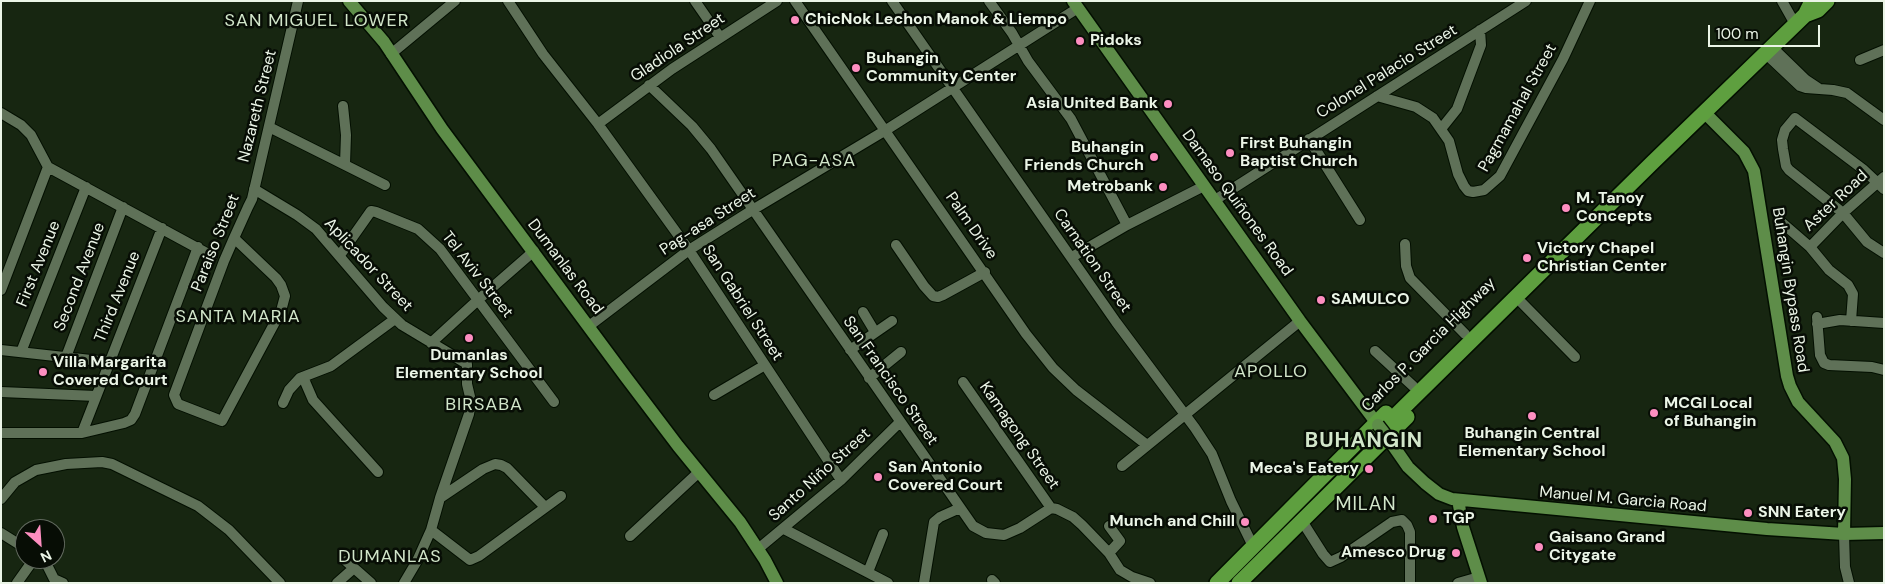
<!DOCTYPE html>
<html>
<head>
<meta charset="utf-8">
<style>
	body { margin:0 }
	#map { position:relative; width:1885px; height:584px; overflow:hidden; background:#172611; font-family:"DM Sans",sans-serif }
	canvas { display:block }
	.frame { position:absolute; inset:0; border:2px solid #ebf5e7; pointer-events:none }
	.north { position:absolute; left:15px; top:519px; width:50px; height:50px; box-sizing:border-box; background:#070d05; border:1px solid #626a5f; border-radius:50%; rotate:154deg; font-size:14px; font-weight:700; line-height:20px; text-align:center; color:#ebf5e7 }
	.north::after { content:''; display:block; margin:auto; width:18px; height:22px; background:#fd8ec0; clip-path:polygon(50% 0,100% 100%,50% 72%,0 100%) }
	.scale { position:absolute; left:1708px; top:25px; width:112px; height:22px; box-sizing:border-box; border:2px solid #ebf5e7; border-top:0; padding-left:6px; font-size:15px; line-height:18px; white-space:nowrap; color:#ebf5e7; -webkit-text-stroke:4px #070d05; paint-order:stroke }
</style>
</head>
<body>
<div id="map">
<canvas width="1885" height="584"></canvas>
<div class="frame"></div>
<div class="north">N</div>
<div class="scale">100 m</div>
</div>
<script>
const ctx = document.querySelector('canvas').getContext('2d');
ctx.lineJoin = 'round';
const poly = rows => new Path2D(rows.map(r => 'M' + r).join(''));
function trace(path, color, width, dash) { ctx.strokeStyle = color; ctx.lineWidth = width; ctx.lineCap = dash ? 'butt' : 'round'; ctx.setLineDash(dash || []); ctx.stroke(path); }
function label(font, color, halo, rows, align = 'center') {
  ctx.font = font + ' "DM Sans",sans-serif'; ctx.lineWidth = 5; ctx.setLineDash([]); ctx.textBaseline = 'middle'; ctx.strokeStyle = halo; ctx.fillStyle = color; for (const [text, x, y, turn = 0] of rows) {
    ctx.save(); ctx.translate(x, y); ctx.rotate((+turn || 0) * Math.PI / 180); ctx.textAlign = isNaN(turn) ? turn : align; if (halo) ctx.strokeText(text, 0, 0); ctx.fillText(text, 0, 0); ctx.restore();
  }
}
trace(poly([
	[1371,440,1391,420]
]), '#374531', 15, [15, 8]);
const minor = poly([
	[508,1,543,54,598,124,689,250,841,480],
	[695,1,720,37],
	[795,1,1026,334,1053,368,1076,390,1147,445],
	[892,1,1116,322,1195,428,1212,454,1231,501,1253,546],
	[989,1,1012,33,1028,61,1071,119,1127,225],
	[1782,1,1795,24],
	[1772,47,1806,80,1818,88],
	[1765,53,1800,86,1806,88,1833,90,1847,93,1884,120],
	[391,54,455,1],
	[1860,60,1884,50],
	[649,85,692,126,711,149,973,526,986,533,1004,535,1020,528,1051,508,1057,509,1073,517,1082,525,1109,553,1120,570,1132,577,1150,583],
	[1377,96,1416,107,1433,118,1449,141,1458,174,1464,186,1468,191,1473,192,1484,190,1500,176,1563,59,1590,1],
	[343,106,346,135,345,164],
	[1,113,21,125,31,135,48,167],
	[598,124,672,69,777,1],
	[269,127,385,185],
	[1441,129,1457,109,1481,45,1480,30],
	[1309,139,1360,220],
	[48,167,212,256],
	[254,189,297,215,316,229,383,307,402,325,467,364,467,384,471,401,469,414,440,498,431,530,417,561,404,583],
	[1884,189,1864,170,1795,118,1785,130,1782,140,1783,149,1786,166,1789,170,1843,213,1867,242,1884,253],
	[1215,200,1526,1],
	[1780,221,1810,247,1829,270,1848,285,1853,294,1851,321],
	[234,238,276,278,281,285,285,296,281,311,222,421,178,404,174,395,224,261,234,238,248,207,252,199,298,1],
	[1405,244,1406,266,1410,278,1465,334],
	[896,245,924,286,933,296,938,297,943,295,985,272],
	[1810,247,1843,213,1884,177],
	[340,255,371,211,376,212,418,229,440,249,554,402],
	[1072,257,1127,225,1204,186],
	[1,290,48,167],
	[1522,303,1575,357],
	[863,312,875,332],
	[1817,317,1820,355,1824,363,1829,365,1872,367,1884,370],
	[1817,324,1840,320,1884,323],
	[589,326,689,250,754,209,886,130,1078,8],
	[431,343,479,299,534,251],
	[1,350,109,362],
	[850,350,892,321],
	[1375,351,1413,386],
	[21,352,86,187],
	[66,357,123,207],
	[303,377,313,400,378,472],
	[869,378,901,352],
	[963,382,1051,508],
	[1,392,96,396],
	[714,395,765,365],
	[283,403,289,390,300,378,331,366,395,319],
	[1,433,82,433,124,423,131,420,135,414,198,247],
	[82,433,162,228],
	[1122,466,1300,321],
	[440,498,483,469,495,464,501,465,507,468,545,507],
	[1,499,15,482,36,470,66,464,102,462,112,464,198,506,229,530,280,583],
	[1302,521,1323,554,1330,562,1341,557,1392,522,1402,520,1407,525,1410,532,1410,583],
	[784,529,888,583],
	[431,530,470,560,479,556,561,496],
	[1,533,25,548],
	[1844,534,1845,567,1849,583],
	[630,536,699,472],
	[758,549,841,480,900,422],
	[1109,553,1120,541,1109,526],
	[44,559,54,579,63,583],
	[346,561,371,583],
	[868,572,883,534],
	[992,580,995,583],
	[17,583,34,559],
	[337,583,354,568],
	[924,583,934,522,940,517,960,508],
	[1458,583,1479,577]
]);
const major = poly([
	[349,1,384,42,442,129,625,376,678,446,740,522,765,560,777,583],
	[1073,1,1300,321,1378,425],
	[1704,112,1744,152,1754,171,1787,376,1790,386,1798,402,1835,442,1843,458,1845,479,1844,534],
	[1385,434,1408,467,1425,483,1439,494,1452,499,1767,529,1844,534,1884,533],
	[1458,500,1463,527,1481,583]
]);
const highway = poly([
	[1805,15,1818,10,1827,1],
	[1391,420,1652,163,1805,15,1812,1],
	[1217,583,1386,413],
	[1239,583,1407,417]
]);
trace(minor, '#030f00', 12);
trace(major, '#030f00', 15);
trace(highway, '#030f00', 18);
trace(minor, '#5f7158', 10);
trace(major, '#5e8d49', 12);
trace(highway, '#5e9f3f', 15);
const majorBridge = poly([
	[1378,425,1385,434]
]);
trace(majorBridge, '#030f00', 15, []);
trace(majorBridge, '#5e8d49', 12);
for (const [x, y, r, color] of [
	[795,20,5,"#fd8ec0"],
	[1080,41,5,"#fd8ec0"],
	[856,68,5,"#fd8ec0"],
	[1168,104,5,"#fd8ec0"],
	[1230,153,5,"#fd8ec0"],
	[1154,157,5,"#fd8ec0"],
	[1163,187,5,"#fd8ec0"],
	[1566,208,5,"#fd8ec0"],
	[1527,258,5,"#fd8ec0"],
	[1321,300,5,"#fd8ec0"],
	[469,338,5,"#fd8ec0"],
	[43,372,5,"#fd8ec0"],
	[1654,413,5,"#fd8ec0"],
	[1532,416,5,"#fd8ec0"],
	[1369,469,5,"#fd8ec0"],
	[878,477,5,"#fd8ec0"],
	[1748,513,5,"#fd8ec0"],
	[1433,519,5,"#fd8ec0"],
	[1245,522,5,"#fd8ec0"],
	[1539,547,5,"#fd8ec0"],
	[1456,553,5,"#fd8ec0"]
]) { const dot = new Path2D(); dot.arc(x, y, r, 0, 2 * Math.PI); ctx.fillStyle = color; ctx.fill(dot); trace(dot, '#070d05', 2); }
label('bold 16px', '#ebf5e7', '#070d05', [
	["ChicNok Lechon Manok & Liempo",805,20],
	["Pidoks",1090,41],
	["Buhangin",866,59],
	["Community Center",866,77],
	["Asia United Bank",1158,104,"right"],
	["First Buhangin",1240,144],
	["Baptist Church",1240,162],
	["Buhangin",1144,148,"right"],
	["Friends Church",1144,166,"right"],
	["Metrobank",1153,187,"right"],
	["M. Tanoy",1576,199],
	["Concepts",1576,217],
	["Victory Chapel",1537,249],
	["Christian Center",1537,267],
	["SAMULCO",1331,300],
	["Dumanlas",469,356,"center"],
	["Elementary School",469,374,"center"],
	["Villa Margarita",53,363],
	["Covered Court",53,381],
	["MCGI Local",1664,404],
	["of Buhangin",1664,422],
	["Buhangin Central",1532,434,"center"],
	["Elementary School",1532,452,"center"],
	["San Antonio",888,468],
	["Covered Court",888,486],
	["Meca's Eatery",1359,469,"right"],
	["SNN Eatery",1758,513],
	["TGP",1443,519],
	["Munch and Chill",1235,522,"right"],
	["Gaisano Grand",1549,538],
	["Citygate",1549,556],
	["Amesco Drug",1446,553,"right"]
], 'left');
label('16px', '#ebf5e7', '#070d05', [
	["Gladiola Street",678,48,-34],
	["Colonel Palacio Street",1387,72,-32],
	["Nazareth Street",258,106,-76],
	["Pagmamahal Street",1518,108,-61],
	["Aster Road",1836,201,-43],
	["Damaso Quiñones Road",1237,203,54],
	["Pag-asa Street",708,222,-33],
	["Palm Drive",971,226,55],
	["Paraiso Street",216,243,-68],
	["Carnation Street",1092,261,55],
	["First Avenue",39,264,-68],
	["Aplicador Street",368,265,47],
	["Dumanlas Road",565,267,53],
	["Tel Aviv Street",477,275,52],
	["Second Avenue",80,277,-69],
	["Buhangin Bypass Road",1790,290,81],
	["Third Avenue",118,297,-68],
	["San Gabriel Street",742,303,57],
	["Carlos P. Garcia Highway",1429,345,-45],
	["San Francisco Street",890,381,55],
	["Kamagong Street",1019,436,55],
	["Santo Niño Street",820,475,-42],
	["Manuel M. Garcia Road",1623,500,5]
]);
ctx.letterSpacing = '1px';
label('18px', '#d2e6ca', '#070d05', [
	["SAN MIGUEL LOWER",317,21],
	["PAG-ASA",814,161],
	["SANTA MARIA",238,317],
	["APOLLO",1271,372],
	["BIRSABA",484,405],
	["DUMANLAS",390,557]
]);
ctx.letterSpacing = '0px';
ctx.letterSpacing = '1px';
label('19px', '#d2e6ca', '#070d05', [
	["MILAN",1366,505]
]);
ctx.letterSpacing = '0px';
ctx.letterSpacing = '1px';
label('bold 21px', '#d2e6ca', '#070d05', [
	["BUHANGIN",1364,441]
]);
ctx.letterSpacing = '0px';
</script>
</body>
</html>
